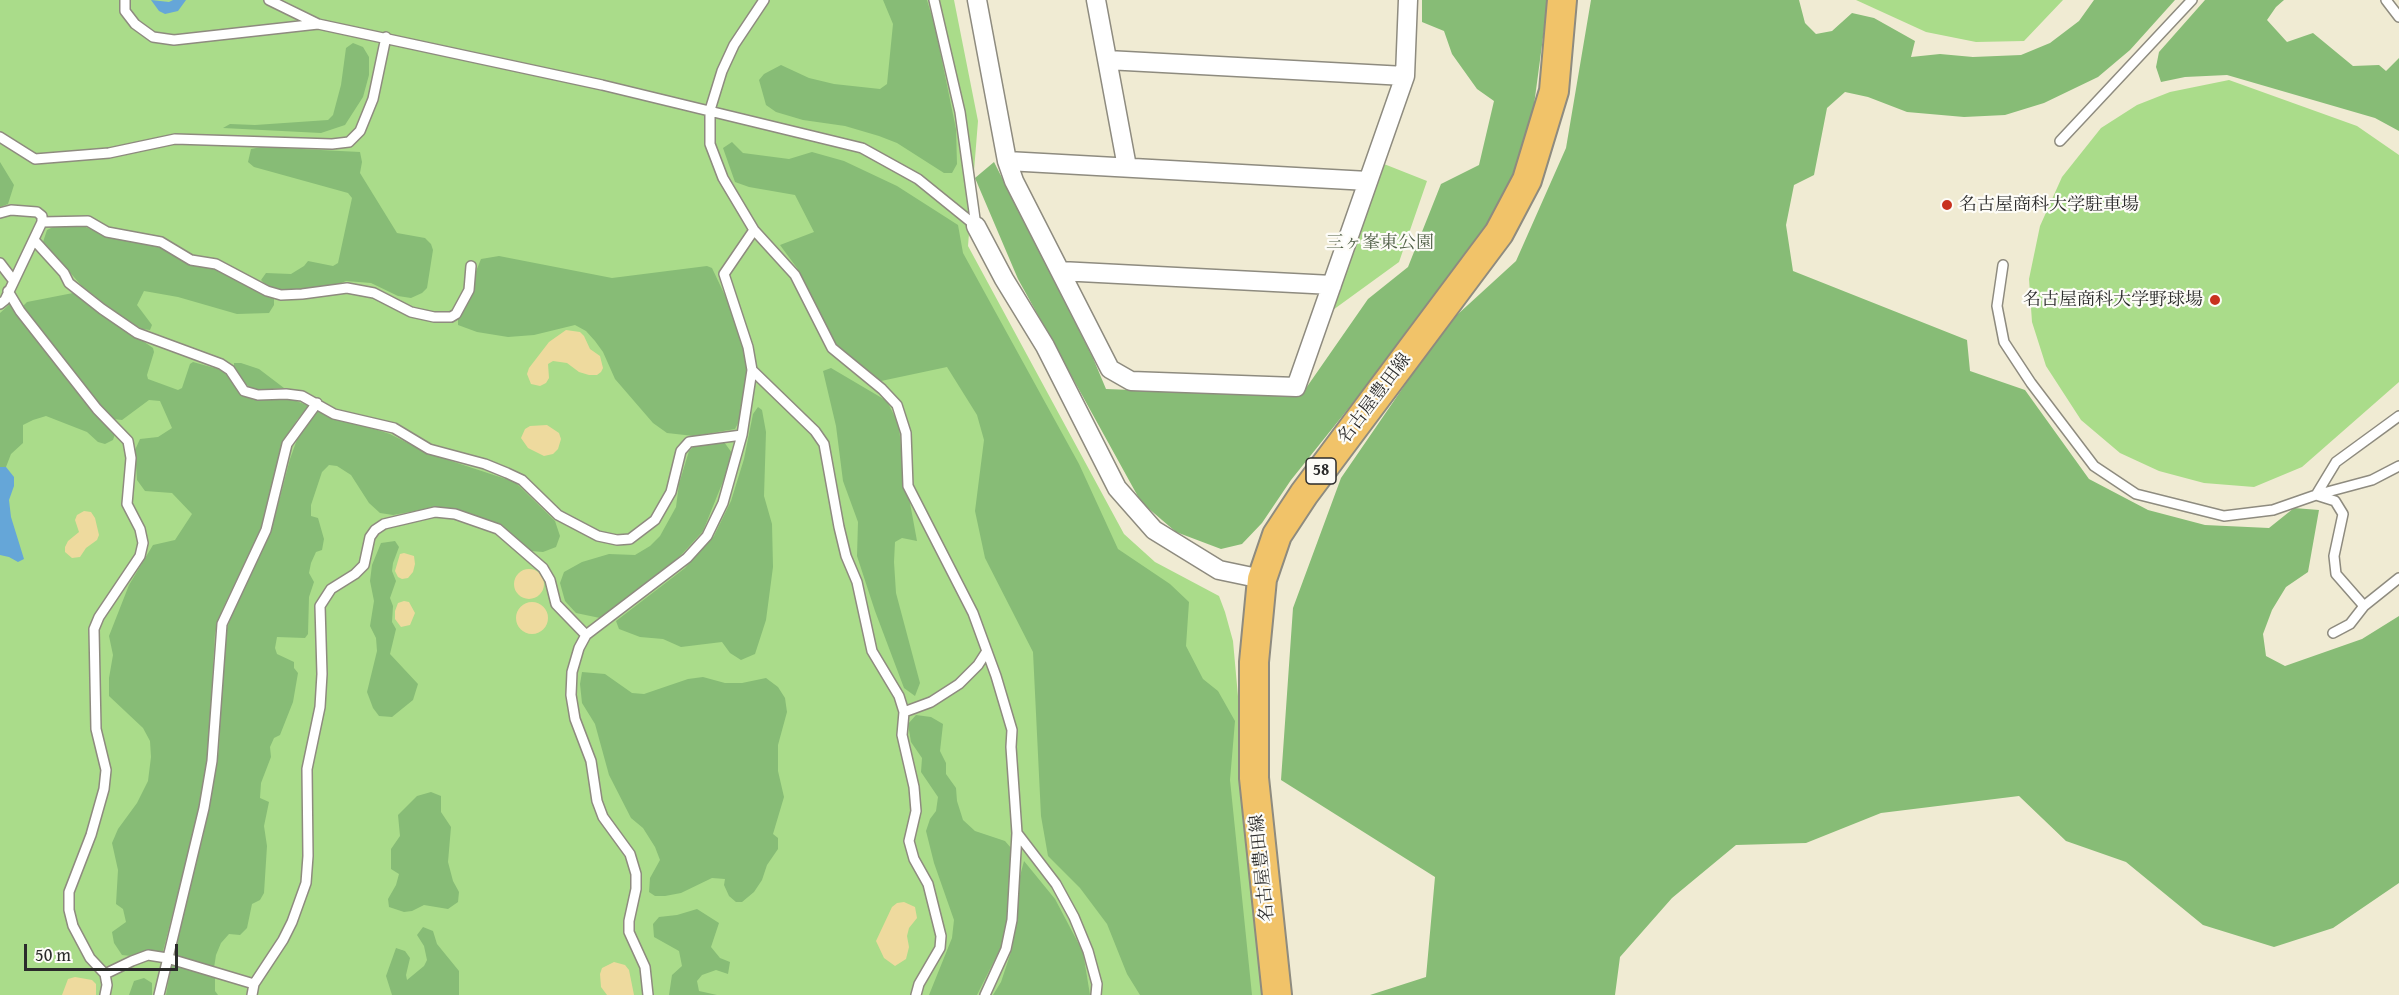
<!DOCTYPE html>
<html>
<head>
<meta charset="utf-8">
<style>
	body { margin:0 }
	#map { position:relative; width:2399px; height:995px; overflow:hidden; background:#f0ebd3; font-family:"Gentium Book Plus",serif }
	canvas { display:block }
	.scale { position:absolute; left:24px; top:944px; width:154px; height:27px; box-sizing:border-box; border:3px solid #2b2b2b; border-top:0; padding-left:8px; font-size:18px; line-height:21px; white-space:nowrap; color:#2b2b2b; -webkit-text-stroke:4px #fdfcf7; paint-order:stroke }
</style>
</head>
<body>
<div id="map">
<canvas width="2399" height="995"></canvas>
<div class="scale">50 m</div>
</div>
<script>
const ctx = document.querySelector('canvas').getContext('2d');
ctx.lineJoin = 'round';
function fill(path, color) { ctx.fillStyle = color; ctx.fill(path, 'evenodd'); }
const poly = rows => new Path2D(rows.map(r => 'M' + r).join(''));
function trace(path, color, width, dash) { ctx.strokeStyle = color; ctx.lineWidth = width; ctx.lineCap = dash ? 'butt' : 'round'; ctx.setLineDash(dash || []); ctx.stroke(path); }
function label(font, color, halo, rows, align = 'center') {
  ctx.font = font + ' "Gentium Book Plus","Noto Serif JP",serif'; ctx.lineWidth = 4.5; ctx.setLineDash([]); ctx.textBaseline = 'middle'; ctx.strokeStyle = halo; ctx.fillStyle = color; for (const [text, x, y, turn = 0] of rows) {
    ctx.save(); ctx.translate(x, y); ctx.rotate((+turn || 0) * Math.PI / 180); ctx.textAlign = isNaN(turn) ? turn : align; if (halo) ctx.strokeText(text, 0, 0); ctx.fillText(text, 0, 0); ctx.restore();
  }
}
fill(poly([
	[0,0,954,0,978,121,968,246,1124,534,1155,562,1219,596,1225,612,1233,641,1265,995,0,995],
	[1856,0,2063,0,2024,41,1976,42,1926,32],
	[2229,80,2357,126,2399,155,2399,382,2302,467,2254,487,2204,483,2159,471,2120,453,2081,420,2046,366,2032,322,2029,279,2040,226,2062,177,2101,128,2137,105,2170,92],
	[1384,164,1427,181,1399,262,1326,315]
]), '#aadc8a');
fill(poly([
	[883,0,927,0,935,27,956,129,957,164,952,173,944,173,897,143,879,136,845,126,803,120,776,112,766,105,759,80,764,74,781,65,809,78,834,84,880,89,887,84,893,24],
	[1422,0,1548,0,1532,120,1520,163,1503,205,1473,253,1291,480,1262,523,1242,544,1221,549,1176,532,1141,502,1018,279,975,178,994,162,1093,358,1106,389,1287,396,1304,391,1368,299,1408,267,1441,184,1479,165,1494,101,1477,89,1452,54,1444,31,1422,22],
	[1591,0,1799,0,1805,23,1816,34,1832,31,1852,13,1874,18,1915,41,1911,57,1940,54,1973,57,2021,55,2050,43,2079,21,2094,0,2175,0,2130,50,2098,77,2044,103,2005,115,1964,117,1907,112,1868,97,1845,92,1827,108,1814,175,1794,185,1786,225,1793,271,1967,340,1970,371,2025,390,2089,479,2148,510,2205,525,2269,528,2294,508,2319,510,2308,572,2286,587,2272,610,2263,634,2266,656,2285,666,2362,639,2399,616,2399,883,2333,928,2274,947,2203,925,2126,862,2066,841,2019,796,1881,813,1806,843,1736,845,1672,898,1620,957,1615,995,1370,995,1426,977,1435,877,1281,780,1293,608,1341,478,1446,325,1516,261,1566,148],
	[2205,0,2284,0,2276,7,2267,20,2287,42,2313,33,2353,66,2379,65,2386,71,2399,58,2399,131,2375,118,2227,75,2185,77,2161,82,2156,67,2159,52],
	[353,43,363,47,369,57,369,75,363,97,345,125,321,133,223,128,230,124,255,125,328,120,333,115,341,85,346,48],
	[732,142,743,153,789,159,812,152,844,161,897,186,958,225,963,253,1079,464,1118,549,1170,584,1189,602,1186,646,1203,679,1218,691,1235,721,1230,780,1252,995,1140,995,1127,974,1107,924,1080,888,1048,856,1041,816,1033,652,985,558,975,511,984,440,977,415,947,367,881,381,836,345,797,268,780,245,814,232,795,195,749,187,735,182,723,148],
	[261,147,360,152,362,162,360,173,397,233,425,238,431,244,433,250,427,288,422,293,411,298,398,296,371,283,346,281,332,287,284,290,268,287,261,280,266,273,291,274,304,266,308,261,333,266,338,263,352,198,348,193,254,167,248,162,251,149],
	[0,162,14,185,8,204,0,207],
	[61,223,83,226,110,237,157,245,187,263,215,268,266,294,274,299,274,305,269,313,237,314,178,297,144,291,137,305,152,325,150,330,142,329,120,316,81,285,43,242,47,230],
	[499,256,612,278,707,266,712,268,730,306,744,351,747,372,740,419,735,429,694,436,667,433,653,423,615,379,603,352,595,341,586,331,575,325,534,335,508,337,477,332,458,325,458,316,481,259],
	[73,293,153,348,154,352,147,375,148,379,178,390,182,388,190,364,193,362,218,369,225,373,241,394,254,400,289,398,309,406,297,420,281,446,260,531,222,610,215,633,207,768,191,842,163,951,147,951,131,956,122,955,114,943,112,932,126,922,123,909,116,904,118,870,112,843,118,829,137,803,148,781,151,757,150,741,143,728,109,696,109,678,113,655,109,636,129,585,153,545,175,540,192,514,172,493,145,491,137,480,135,450,140,439,158,437,172,428,160,401,149,400,122,420,113,419,96,401,22,307,27,302],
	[10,304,93,411,115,434,113,440,105,444,98,442,87,432,46,416,33,420,23,425,23,443,11,454,6,467,0,467,0,313],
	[234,363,241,363,259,369,284,388,260,390,251,388,244,383,234,368],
	[831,368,887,401,899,425,904,485,910,503,917,541,902,538,895,542,894,562,896,593,920,683,915,696,904,688,875,611,857,556,858,522,843,481,836,426,823,371],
	[758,407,762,410,766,432,764,496,772,524,773,567,766,620,755,654,741,660,730,653,722,642,681,647,663,639,640,637,619,629,616,621,685,568,714,536,731,501,744,459,753,414],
	[318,411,390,434,427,453,515,482,555,521,560,536,556,547,543,552,531,551,499,525,458,510,437,507,393,515,380,513,369,503,351,475,337,466,329,465,322,472,311,505,311,516,318,518,324,539,322,550,316,552,311,563,309,573,314,582,309,597,308,634,305,638,277,637,275,648,277,654,294,662,294,668,298,673,293,702,280,735,274,738,270,747,271,757,261,783,260,798,269,802,264,826,267,846,264,893,260,900,252,904,247,928,240,935,229,934,221,943,216,955,214,968,172,955,203,837,213,785,219,750,223,640,238,597,271,532,290,459,299,434],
	[724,442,732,453,728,469,703,531,682,554,654,579,600,618,576,613,565,601,560,583,564,572,582,562,609,554,635,555,650,546,660,536,676,507,679,484,689,451,693,447,707,443],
	[395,541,399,547,393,563,392,571,396,581,390,598,393,606,392,622,396,629,390,654,418,684,413,700,392,717,379,716,373,708,367,692,377,651,376,638,370,626,374,601,370,581,372,565,381,543],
	[582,672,605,674,632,693,644,694,688,679,703,677,725,683,742,683,766,678,778,687,785,698,787,712,778,745,778,771,784,797,773,834,778,838,778,849,767,865,762,880,754,892,742,902,736,902,729,896,724,885,725,879,712,878,681,893,665,896,655,896,649,892,650,878,660,860,655,847,643,828,631,818,609,775,595,724,582,703,580,684],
	[916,715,931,717,943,724,940,751,946,763,946,774,956,788,957,801,963,820,975,831,1005,841,1011,848,1009,913,1001,947,977,995,929,995,952,938,954,920,934,863,926,831,930,819,936,811,938,797,921,772,922,758,911,742,908,724],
	[431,792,441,796,441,812,451,827,448,862,453,881,459,892,458,902,448,909,424,905,412,911,404,912,389,907,388,899,396,885,399,874,391,869,391,849,400,836,398,815,417,796],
	[1024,861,1055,899,1083,952,1090,995,993,995,1001,982,1012,949,1020,876],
	[697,909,719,923,711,947,720,958,730,962,728,974,716,970,702,975,697,981,699,991,717,995,669,995,672,975,682,966,679,951,654,937,653,924,659,917,677,915],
	[423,927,433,931,437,944,459,971,459,995,392,995,386,976,396,948,405,951,410,958,406,975,407,980,424,966,427,960,424,946,417,935],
	[178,964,215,974,215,991,218,995,166,995,171,966],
	[144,978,152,983,152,995,129,995,134,981]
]), '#87bc76');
fill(poly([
	[566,330,580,332,584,336,590,349,600,356,603,368,601,372,597,375,589,375,579,372,567,363,553,361,548,364,549,378,546,383,540,386,531,384,527,374,529,368,549,342],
	[547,425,559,433,561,439,558,449,553,454,544,456,528,448,521,438,525,429,530,426],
	[84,511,91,512,95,518,99,535,97,540,86,548,80,557,72,558,65,552,65,547,68,541,79,532,75,520,77,515],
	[404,553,414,556,415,564,413,572,408,578,402,579,398,577,395,571,400,554],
	'514 584a15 15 0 1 1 30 0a15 15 0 1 1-30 0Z',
	[404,601,409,602,415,613,410,625,401,627,395,619,395,611,398,603],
	'516 618a16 16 0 1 1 32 0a16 16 0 1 1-32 0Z',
	[904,902,915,907,917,918,909,928,907,936,909,947,906,959,895,966,884,958,876,941,892,907,897,903],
	[614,962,625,965,629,970,634,995,607,995,601,987,600,974,602,968],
	[75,977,92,980,96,984,96,995,62,995,68,979]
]), '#eeda9e');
fill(poly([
	[151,0,169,2,173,0,186,0,178,11,165,14,159,11],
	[0,467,6,467,14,477,14,486,9,500,11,517,24,559,18,562,9,557,0,555]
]), '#65a6d8');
const service = poly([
	[125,0,125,11,135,24,153,37,174,40,318,24,269,0],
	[764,0,734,45,722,71,710,110,710,144,723,178,754,230,795,275,832,348,882,389,897,405,906,433,908,486,973,613,996,676,1012,730,1011,747,1017,833,1056,884,1074,917,1088,951,1097,984,1096,995],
	[934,0,960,112,976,226],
	[2386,0,2399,17],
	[318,24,602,85,862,148,918,179,976,226],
	[0,137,35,159,109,153,175,139,332,144,349,142,360,131,373,99,386,37],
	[2060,141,2192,0],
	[0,213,11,210,37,212,42,216,42,222,5,300,0,304],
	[42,222,88,221,107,232,161,242,191,260,216,264,267,291,281,295,302,294,347,288,374,293,411,312,434,317,451,317,456,314,469,290,471,266],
	[34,240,64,273,69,283,102,309,137,333,221,364,230,370,244,391,258,395,286,394,302,396,334,414,394,428,429,449,485,464,507,473,522,480,558,515,598,536,617,540,630,539,655,520,671,492,681,451,689,442,742,435],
	[0,263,13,280],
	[2003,265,1997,306,2004,342,2031,383,2094,466,2136,494,2224,516,2273,510,2316,495,2336,462,2399,416],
	[8,291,20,311,97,409,128,441,131,458,127,504,140,529,143,543,140,556,99,617,94,629,96,729,106,770,104,789,91,835,69,892,69,910,73,926,90,958,105,974,107,985,105,995],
	[752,370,815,431,824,444,839,527,846,556,857,582,872,651,899,696,904,712,902,735,914,787,916,811,909,841,914,859,928,884,941,936,940,948,919,984,916,995],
	[2316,495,2335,501,2343,514,2334,556,2336,574,2364,606],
	[2316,495,2372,480,2399,466],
	[2333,633,2350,624,2364,606,2399,578],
	[904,712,931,702,959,684,978,665,987,651],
	[105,974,132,961,148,955,167,958,254,984],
	[159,995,204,808,212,761,222,624,266,530,287,444,317,403],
	[252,995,254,984,283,940,292,922,306,883,308,856,307,769,320,707,322,674,320,606,331,589,355,574,364,565,370,537,375,530,384,524,435,512,455,514,498,529,543,568,550,580,556,604,586,635],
	[648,995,645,967,629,932,629,921,636,889,636,874,630,854,603,817,597,801,591,761,575,719,571,695,572,672,579,648,586,635,687,558,707,536,723,503,742,435,752,370,748,347,724,274,754,230],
	[985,995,1006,949,1012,920,1017,833]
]);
const minor = poly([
	[977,0,1007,161,1014,181,1110,369,1131,381,1296,387,1405,76,1408,0],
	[1096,0,1127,167],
	[1107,60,1405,76],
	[1007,161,1368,181],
	[976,226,1004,279,1045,346,1117,488,1154,530,1219,570,1262,579],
	[1060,271,1332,285]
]);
const primary = poly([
	[1277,995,1254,778,1254,662,1262,579,1277,535,1304,494,1499,233,1527,180,1554,91,1562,0]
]);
trace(service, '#8e8b7f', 12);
trace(minor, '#8e8b7f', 21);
trace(primary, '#8e8b7f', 32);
trace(service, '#fff', 9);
trace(minor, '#fff', 18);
trace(primary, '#f1c369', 28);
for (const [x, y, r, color] of [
	[1947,205,6,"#c8321e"],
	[2215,300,6,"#c8321e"]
]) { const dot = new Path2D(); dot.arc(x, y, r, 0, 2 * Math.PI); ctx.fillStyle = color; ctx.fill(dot); trace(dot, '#fdfcf7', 2); }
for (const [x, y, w] of [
	[1321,471,30]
]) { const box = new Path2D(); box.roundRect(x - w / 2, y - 13, w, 26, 4.5); ctx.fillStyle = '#fdfcf7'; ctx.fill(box); trace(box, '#2b2b2b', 1.5); }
label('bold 16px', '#2b2b2b', null, [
	["58",1321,471]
]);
label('18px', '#2b2b2b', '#fdfcf7', [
	["名古屋商科大学駐車場",1959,205],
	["名古屋商科大学野球場",2203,300,"right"]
], 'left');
label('18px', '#516048', '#fdfcf7', [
	["三ヶ峯東公園",1380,243]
]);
label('18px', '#2b2b2b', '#fdfcf7', [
	["名古屋豊田線",1375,399,-53],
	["名古屋豊田線",1263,868,-96]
]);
</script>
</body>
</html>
